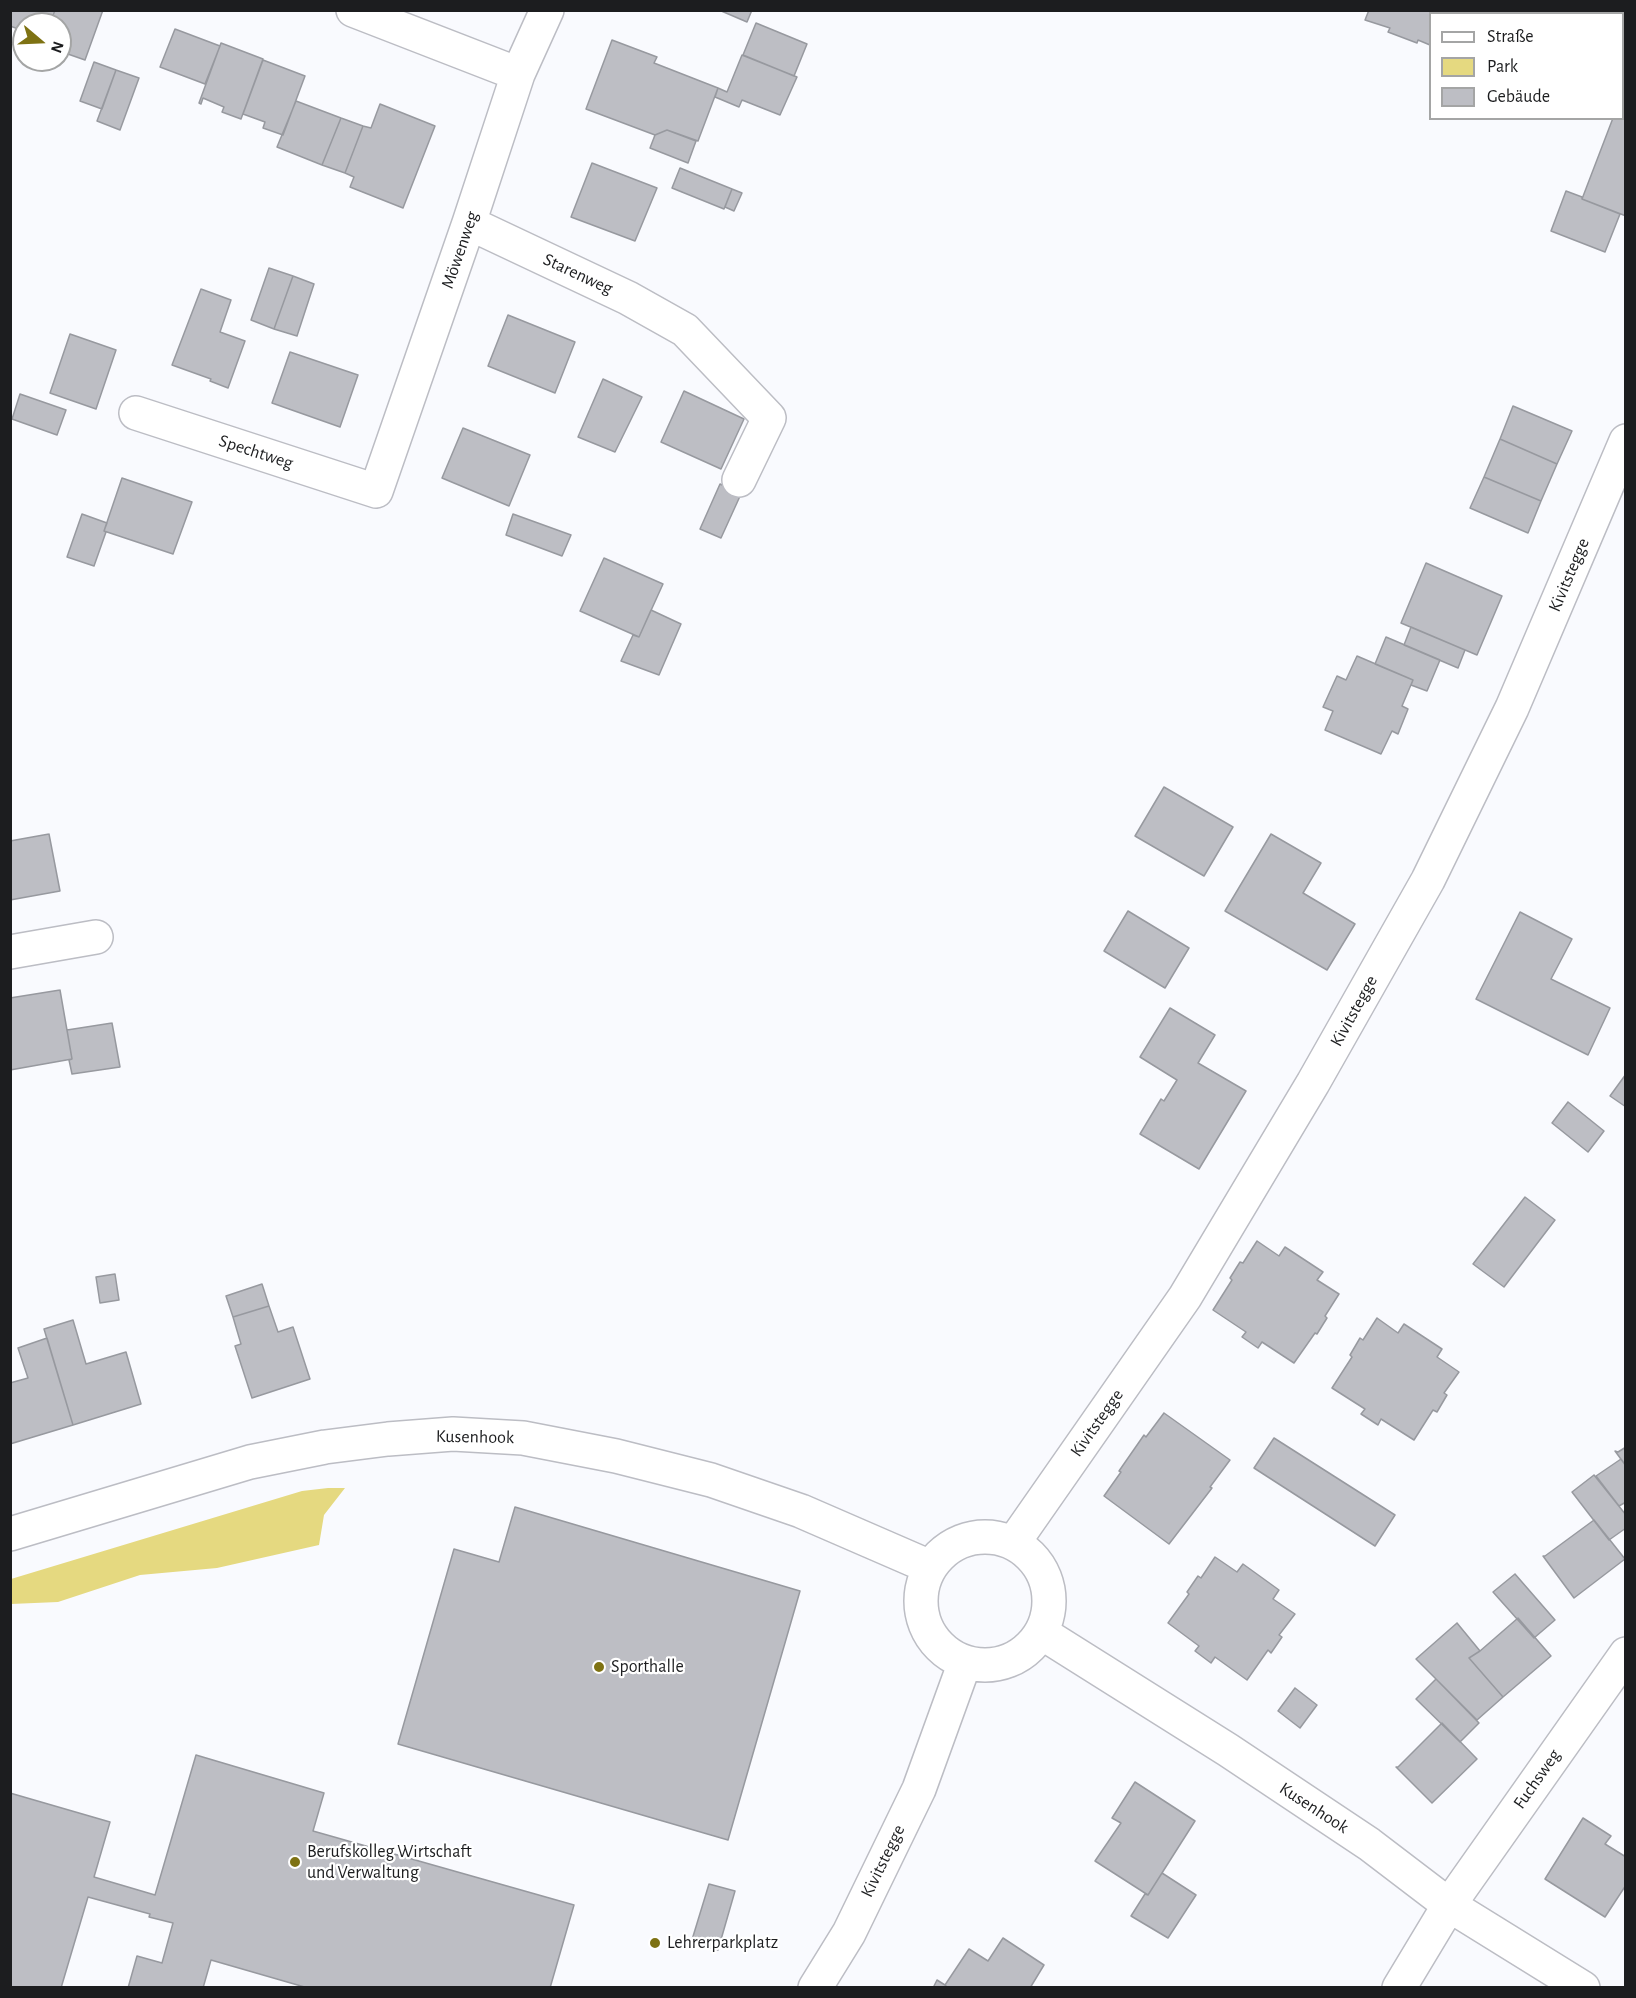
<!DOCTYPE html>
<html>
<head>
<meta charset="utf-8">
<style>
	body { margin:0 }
	#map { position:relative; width:1636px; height:1998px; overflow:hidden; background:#f9fafe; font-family:"Alegreya Sans",sans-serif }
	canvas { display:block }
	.frame { position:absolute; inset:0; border:12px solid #1c1d1f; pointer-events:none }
	.legend { position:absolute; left:1429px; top:12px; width:195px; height:108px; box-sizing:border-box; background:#fff; border:2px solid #a4a5a5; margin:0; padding:8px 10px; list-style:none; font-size:18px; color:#1c1d1f }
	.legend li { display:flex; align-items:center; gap:12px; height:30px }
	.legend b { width:30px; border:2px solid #a4a5a5 }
	.north { position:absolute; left:12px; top:12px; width:60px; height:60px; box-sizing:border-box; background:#fff; border:2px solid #a4a5a5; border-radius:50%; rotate:109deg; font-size:16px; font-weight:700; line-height:24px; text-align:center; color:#1c1d1f }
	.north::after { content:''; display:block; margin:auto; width:21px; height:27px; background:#7e7213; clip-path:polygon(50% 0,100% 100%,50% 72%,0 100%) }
</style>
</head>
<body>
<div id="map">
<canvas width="1636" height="1998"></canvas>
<div class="frame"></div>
<ul class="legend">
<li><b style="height:8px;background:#fff"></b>Straße</li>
<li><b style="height:16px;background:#e5d980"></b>Park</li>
<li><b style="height:16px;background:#bdbec4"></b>Gebäude</li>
</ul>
<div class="north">N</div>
</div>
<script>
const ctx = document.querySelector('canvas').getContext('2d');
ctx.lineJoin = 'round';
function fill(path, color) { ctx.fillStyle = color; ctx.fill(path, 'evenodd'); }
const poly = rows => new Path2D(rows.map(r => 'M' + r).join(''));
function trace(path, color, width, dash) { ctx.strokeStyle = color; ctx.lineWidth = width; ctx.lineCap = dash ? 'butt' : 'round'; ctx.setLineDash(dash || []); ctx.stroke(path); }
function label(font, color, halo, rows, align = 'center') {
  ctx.font = font + ' "Alegreya Sans",sans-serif'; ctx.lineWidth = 4.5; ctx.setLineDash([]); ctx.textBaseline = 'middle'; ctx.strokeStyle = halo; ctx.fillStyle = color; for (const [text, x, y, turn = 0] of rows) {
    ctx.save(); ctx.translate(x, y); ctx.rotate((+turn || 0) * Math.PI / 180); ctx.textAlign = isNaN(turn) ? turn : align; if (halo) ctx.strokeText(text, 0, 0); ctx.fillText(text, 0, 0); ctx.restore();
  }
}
fill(poly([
	[328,1488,345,1488,324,1515,319,1545,217,1568,140,1575,58,1602,11,1604,11,1579,302,1491]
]), '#e5d980');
const building = poly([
	[10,10,55,10,50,24,24,24,24,31,10,26,10,10],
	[55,10,103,10,85,60,65,53,67,47,60,45,60,24,50,24,55,10],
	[719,10,752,10,747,22,719,10],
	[1369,10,1457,10,1456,14,1430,14,1430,45,1418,40,1417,43,1388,32,1390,28,1365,20,1369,10],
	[756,23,807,44,794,76,743,55,756,23],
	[175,29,220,46,205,84,160,67,175,29],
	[612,40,657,57,654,63,718,88,698,141,667,130,655,135,586,109,612,40],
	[221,43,263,59,241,119,222,112,224,107,203,98,201,104,199,103,221,43],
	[742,55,797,77,780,115,742,100,739,107,715,97,718,88,727,92,742,55],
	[263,60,305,76,283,135,263,128,265,122,243,114,263,60],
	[94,62,116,70,102,109,80,101,94,62],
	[116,70,139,78,120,130,97,121,116,70],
	[296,101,341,118,322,165,277,147,296,101],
	[380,104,435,126,403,208,350,187,354,177,345,173,363,126,371,128,380,104],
	[341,118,363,126,345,173,322,165,341,118],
	[1613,118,1626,119,1626,216,1582,199,1613,118],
	[667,130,696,141,688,163,650,148,655,135,667,130],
	[592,163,657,188,635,241,571,217,592,163],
	[680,168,732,189,724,209,672,188,680,168],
	[732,189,742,193,734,211,725,207,732,189],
	[1566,191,1582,197,1582,199,1620,214,1605,252,1551,231,1566,191],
	[269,268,293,276,274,329,251,320,269,268],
	[293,276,314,284,297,336,274,329,293,276],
	[201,289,231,300,220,332,245,341,228,388,210,381,211,379,172,365,201,289],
	[508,315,575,342,555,393,488,366,508,315],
	[70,334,116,350,96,409,50,393,70,334],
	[290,352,358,375,340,427,272,403,290,352],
	[603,379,642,397,615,452,578,437,603,379],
	[684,391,744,419,721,469,661,442,684,391],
	[20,394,66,410,57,435,12,419,20,394],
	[1513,406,1572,431,1557,464,1500,439,1513,406],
	[463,428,530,455,509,506,442,478,463,428],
	[1500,439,1557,464,1541,501,1484,477,1500,439],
	[1484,477,1541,501,1528,533,1470,508,1484,477],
	[122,478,192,502,173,554,104,531,122,478],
	[720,484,741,494,721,538,700,529,720,484],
	[82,514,107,523,104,531,106,532,94,566,67,557,82,514],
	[513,514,571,535,562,556,506,535,513,514],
	[604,558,663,584,639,637,580,611,604,558],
	[1426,563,1502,596,1477,655,1401,623,1426,563],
	[651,610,681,624,659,675,621,661,633,635,639,637,651,610],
	[1411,627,1465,650,1458,668,1404,645,1411,627],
	[1386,637,1440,660,1427,691,1411,685,1413,680,1375,664,1386,637],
	[1357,656,1413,680,1402,706,1408,709,1398,734,1392,731,1381,754,1325,730,1333,711,1323,707,1337,676,1346,680,1357,656],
	[1164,787,1233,827,1204,876,1135,836,1164,787],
	[49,834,60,891,10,900,10,841,49,834],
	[1271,834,1321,863,1303,893,1355,924,1327,970,1225,911,1271,834],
	[1128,911,1189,948,1165,988,1104,951,1128,911],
	[1520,912,1572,939,1551,979,1610,1008,1588,1055,1476,999,1520,912],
	[60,990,72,1059,10,1070,10,998,60,990],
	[1170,1008,1215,1035,1198,1063,1246,1091,1199,1169,1140,1134,1161,1099,1164,1101,1177,1080,1140,1057,1170,1008],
	[112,1023,120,1067,72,1074,69,1060,72,1059,67,1030,112,1023],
	[1626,1074,1626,1107,1610,1096,1626,1074],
	[1568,1102,1604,1131,1588,1152,1552,1123,1568,1102],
	[1525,1197,1555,1220,1504,1287,1473,1264,1525,1197],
	[1257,1241,1279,1256,1285,1247,1323,1272,1317,1280,1339,1294,1325,1316,1327,1318,1317,1334,1315,1333,1294,1363,1262,1342,1258,1348,1242,1337,1246,1332,1213,1310,1232,1280,1230,1278,1240,1262,1243,1263,1257,1241],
	[115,1274,119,1300,100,1303,96,1277,115,1274],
	[262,1284,269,1306,233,1317,226,1296,262,1284],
	[269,1306,278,1332,293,1327,310,1379,252,1398,235,1346,241,1344,233,1317,269,1306],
	[1377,1318,1398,1333,1404,1324,1442,1349,1437,1357,1459,1372,1444,1393,1447,1395,1437,1412,1433,1410,1414,1440,1381,1419,1378,1425,1361,1414,1365,1409,1332,1388,1352,1357,1350,1355,1360,1338,1363,1340,1377,1318],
	[73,1320,86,1364,126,1352,141,1404,73,1425,44,1329,73,1320],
	[47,1338,73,1425,10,1444,10,1383,28,1378,18,1348,47,1338],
	[1164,1413,1230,1460,1210,1487,1212,1488,1169,1544,1104,1496,1121,1472,1119,1471,1144,1435,1146,1437,1164,1413],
	[1274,1438,1395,1515,1375,1546,1254,1468,1274,1438],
	[1626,1447,1626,1466,1615,1451,1618,1452,1626,1447],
	[1621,1459,1626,1466,1626,1502,1619,1506,1596,1476,1621,1459],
	[1594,1475,1626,1515,1626,1528,1609,1540,1572,1492,1594,1475],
	[515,1507,800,1591,728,1840,398,1744,454,1549,499,1562,515,1507],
	[1594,1520,1625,1559,1574,1598,1543,1556,1545,1556,1594,1520],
	[1215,1557,1237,1572,1243,1564,1279,1590,1273,1599,1295,1614,1279,1635,1282,1637,1271,1653,1268,1650,1247,1680,1215,1657,1211,1663,1195,1651,1199,1646,1168,1623,1189,1594,1187,1592,1198,1576,1201,1578,1215,1557],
	[1515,1574,1555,1620,1534,1638,1493,1592,1515,1574],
	[1518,1618,1551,1656,1503,1697,1469,1658,1480,1651,1518,1618],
	[1457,1623,1480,1651,1469,1658,1503,1697,1477,1720,1416,1659,1457,1623],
	[1436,1679,1479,1723,1460,1742,1416,1699,1436,1679],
	[1295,1688,1317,1705,1300,1728,1278,1711,1295,1688],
	[1442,1723,1477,1759,1432,1803,1396,1767,1398,1767,1442,1723],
	[196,1755,324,1793,313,1831,574,1905,550,1988,308,1988,211,1960,203,1988,128,1988,137,1956,162,1963,173,1923,149,1917,150,1914,88,1897,61,1988,10,1988,10,1793,110,1822,94,1877,155,1895,196,1755],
	[1135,1782,1195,1821,1148,1895,1095,1861,1121,1823,1112,1818,1135,1782],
	[1583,1818,1611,1836,1605,1844,1626,1857,1626,1885,1605,1917,1545,1879,1583,1818],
	[1162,1873,1196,1895,1168,1938,1131,1916,1145,1894,1148,1895,1162,1873],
	[709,1884,735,1891,718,1950,691,1943,709,1884],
	[1003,1938,1044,1965,1030,1988,948,1988,945,1985,969,1949,988,1961,1003,1938],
	[937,1980,945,1985,948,1988,933,1988,937,1980]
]);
fill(building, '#bdbec4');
trace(building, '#97999f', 1.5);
const minor = poly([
	[353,10,518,74],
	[469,223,628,298,685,330,769,418,739,480],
	[136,413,376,491,469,223,518,74,547,10],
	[10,952,96,937],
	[10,1534,250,1462,325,1447,388,1439,453,1434,523,1438,616,1456,711,1480,801,1511,930,1567],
	'921 1601a64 64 0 1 1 128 0a64 64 0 1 1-128 0Z',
	[1014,1542,1185,1297,1313,1083,1428,880,1512,708,1626,441],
	[1042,1633,1228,1750,1369,1844,1449,1905,1583,1988],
	[815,1988,849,1933,919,1789,965,1662],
	[1399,1988,1449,1905,1626,1654]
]);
trace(minor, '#bcbdc4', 36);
trace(minor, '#fff', 33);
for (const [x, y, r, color] of [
	[599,1667,6,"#7e7213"],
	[295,1862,6,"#7e7213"],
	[655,1943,6,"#7e7213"]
]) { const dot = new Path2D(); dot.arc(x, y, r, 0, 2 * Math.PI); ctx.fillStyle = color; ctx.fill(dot); trace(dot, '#fff', 2); }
label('18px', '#1c1d1f', '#fff', [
	["Möwenweg",460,250,-71],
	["Starenweg",578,274,25],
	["Spechtweg",256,452,18],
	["Kivitstegge",1569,575,-67],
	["Kivitstegge",1354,1011,-61],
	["Kivitstegge",1097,1423,-55],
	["Kusenhook",475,1437,1],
	["Fuchsweg",1537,1779,-55],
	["Kusenhook",1314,1808,33],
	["Kivitstegge",883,1861,-64]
]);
label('18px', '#1c1d1f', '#fff', [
	["Sporthalle",611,1667],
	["Berufskolleg Wirtschaft",307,1852],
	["und Verwaltung",307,1873],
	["Lehrerparkplatz",667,1943]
], 'left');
</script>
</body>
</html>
